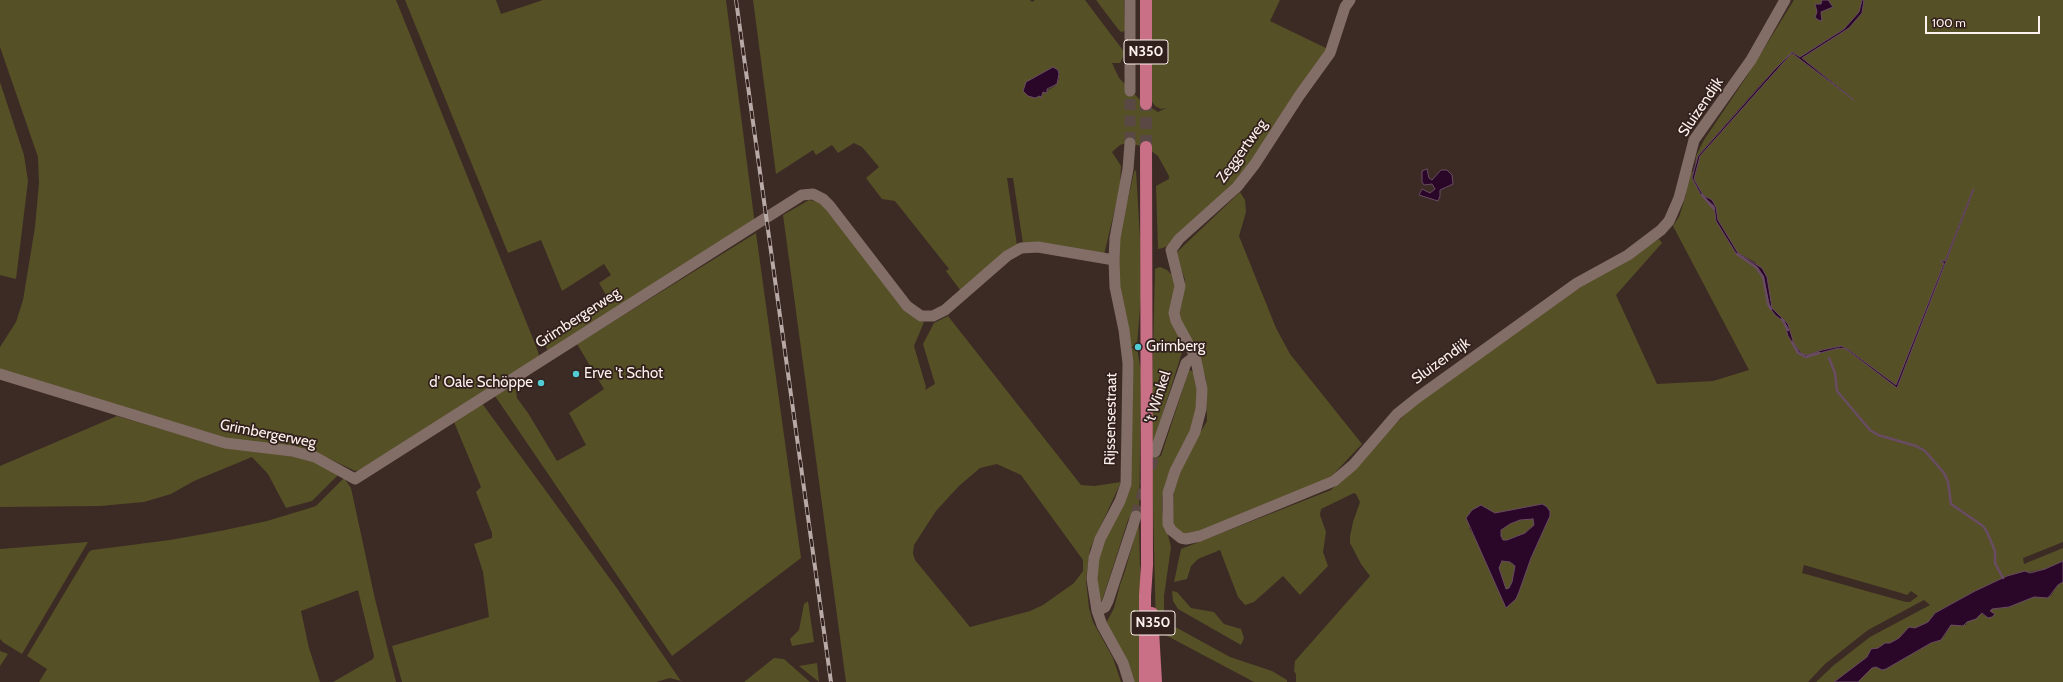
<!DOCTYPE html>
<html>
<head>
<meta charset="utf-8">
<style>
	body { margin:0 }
	#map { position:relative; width:2063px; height:682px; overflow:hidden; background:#3c2a25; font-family:Cabin,sans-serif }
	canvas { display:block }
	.scale { position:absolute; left:1925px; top:16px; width:115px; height:18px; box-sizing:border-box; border:2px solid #fdf1ed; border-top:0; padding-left:5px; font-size:12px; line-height:14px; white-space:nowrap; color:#fdf1ed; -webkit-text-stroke:3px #32201c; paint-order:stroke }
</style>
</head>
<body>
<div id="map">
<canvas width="2063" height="682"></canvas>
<div class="scale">100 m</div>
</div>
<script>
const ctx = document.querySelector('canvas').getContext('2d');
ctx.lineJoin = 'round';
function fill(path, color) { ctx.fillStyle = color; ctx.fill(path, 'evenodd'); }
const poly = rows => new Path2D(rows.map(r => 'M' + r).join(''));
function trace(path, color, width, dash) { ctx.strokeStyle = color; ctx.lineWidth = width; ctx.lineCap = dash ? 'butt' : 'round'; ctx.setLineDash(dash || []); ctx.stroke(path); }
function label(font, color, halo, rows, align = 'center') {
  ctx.font = font + ' Cabin,sans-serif'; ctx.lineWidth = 3.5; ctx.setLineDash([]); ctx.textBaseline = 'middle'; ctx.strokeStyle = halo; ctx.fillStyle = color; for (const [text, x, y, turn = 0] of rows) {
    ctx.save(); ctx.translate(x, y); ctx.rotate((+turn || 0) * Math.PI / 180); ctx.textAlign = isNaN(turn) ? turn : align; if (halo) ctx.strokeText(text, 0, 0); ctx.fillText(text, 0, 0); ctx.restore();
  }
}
fill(poly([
	[0,0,396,0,536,346,539,355,537,359,359,470,355,471,328,458,232,441,0,370,0,347,16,322,23,300,35,227,39,183,38,157,0,47],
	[405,0,496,0,501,14,543,0,726,0,755,225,548,352,544,341,609,300,599,283,611,275,604,264,562,291,541,240,508,253],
	[753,0,1030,0,1032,2,1035,0,1085,0,1125,53,1120,63,1112,63,1119,78,1142,102,1158,112,1166,108,1161,109,1155,106,1148,96,1150,0,1280,0,1270,21,1330,50,1231,190,1169,245,1163,248,1158,249,1156,186,1169,179,1169,176,1158,156,1146,147,1127,143,1120,145,1112,152,1121,166,1120,187,1104,255,1024,250,1013,178,1007,178,1018,252,966,298,946,271,949,269,895,201,882,199,866,178,879,167,862,147,854,143,838,153,832,145,816,155,813,150,776,174],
	[1057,70,1059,79,1055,86,1035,98,1034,97],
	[1096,0,1124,0,1125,31,1121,32,1118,29],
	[1794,0,1822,0,1822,4,1815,4,1821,12,1833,7,1828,0,1862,0,1860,12,1844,29,1800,57,1792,52,1759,86,1698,156,1695,165,1696,156,1704,140,1747,76],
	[1864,0,2063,0,2063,542,2023,558,2024,564,2063,548,2063,561,2045,569,2007,576,1975,591,1935,613,1928,622,1915,628,1909,627,1899,638,1890,643,1885,643,1878,648,1871,649,1867,657,1834,682,1816,682,1834,665,1870,637,1930,605,1924,600,1868,630,1825,664,1808,682,1296,682,1296,674,1294,671,1295,661,1370,576,1361,564,1350,543,1350,536,1353,522,1360,502,1356,494,1354,493,1321,509,1320,515,1326,532,1323,552,1328,566,1300,595,1283,576,1254,602,1245,605,1238,597,1220,550,1198,559,1191,566,1187,579,1174,582,1181,549,1331,490,1413,406,1561,299,1659,239,1662,243,1616,295,1657,384,1713,381,1749,370,1673,226,1679,217,1686,195,1687,172,1693,172,1692,178,1701,195,1714,206,1716,221,1737,255,1758,268,1763,277,1770,308,1784,322,1792,343,1804,357,1839,348,1846,349,1897,388,1974,189,1945,261,1940,261,1944,263,1896,386,1849,350,1841,346,1822,350,1808,355,1802,354,1794,344,1788,324,1783,318,1777,315,1772,308,1767,277,1755,262,1738,253,1718,220,1716,207,1712,200,1703,195,1694,179,1700,156,1791,54,1793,54,1855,100,1802,58,1849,28,1862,13],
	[1542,504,1550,516,1531,558,1519,592,1506,608,1478,543,1469,528,1488,510,1495,513],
	[1804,565,1901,593,1907,595,1911,591,1918,596,1910,602,1906,602,1802,573],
	[0,82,24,155,28,181,16,279,0,275],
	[1136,170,1140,238,1141,295,1137,346,1131,347,1118,275,1120,234,1134,172],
	[1240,192,1245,200,1246,212,1239,236,1276,328,1290,354,1362,444,1328,480,1193,536,1183,536,1174,530,1173,517,1174,487,1184,461,1207,421,1206,379,1193,345,1179,315,1185,280,1176,253],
	[809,200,819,202,826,207,917,320,924,322,914,346,926,387,925,390,935,384,923,344,934,323,948,316,1081,485,1094,486,1121,482,1090,549,1086,580,1089,608,1093,622,1113,658,1121,682,846,682,783,215],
	[997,464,1021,475,1083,560,1083,571,1074,583,1043,605,1030,611,970,627,915,560,913,554,914,545,936,511,959,486,980,468],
	[756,233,801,558,672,656,495,396,515,384,517,398,528,413,557,461,586,445,569,413,604,389,577,344],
	[1160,267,1167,270,1175,278,1174,297,1184,346,1154,441,1156,458,1161,456,1189,370,1195,372,1198,385,1196,411,1189,435,1167,479,1162,498,1162,511,1171,547,1164,596,1164,617,1168,623,1230,657,1272,671,1287,680,1287,682,1254,682,1156,630,1151,424,1155,272,1155,269],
	[1131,348,1137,348,1141,371,1139,527,1143,682,1132,682,1105,625,1114,608,1120,585,1125,571,1136,532,1137,514,1134,510,1128,520,1102,601,1099,599,1097,580,1098,559,1102,542,1121,509],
	[481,402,616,587,681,681,670,678,656,682,402,682,392,646,489,617,483,572,474,544,492,538,492,533,476,492,481,487,454,422],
	[117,416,209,443,308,459,339,474,312,501,286,508,268,474,252,457,194,481,171,494,144,502,100,506,0,507,0,466],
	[344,478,351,488,375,599,396,682,333,682,373,659,374,656,358,590,301,611,309,648,320,682,39,682,47,669,27,656,89,552,92,550,170,540,220,531,267,521,310,508,316,506],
	[1533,519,1534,525,1525,533,1507,540,1503,540,1501,536,1501,530,1510,524,1520,520],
	[88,542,22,654,4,643,0,639,0,549],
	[1502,561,1510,562,1515,566,1512,582,1509,588,1506,589,1499,567],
	[2063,582,2063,682,1858,682,1872,668,1876,667,1882,670,1886,669,1931,643,1937,641,1944,637,1951,625,1966,625,1967,622,1976,619,1980,613,1985,616,1994,613,1990,611,1992,609,2009,607,2033,597,2051,596,2058,585],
	[1172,591,1177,592,1191,608,1214,612,1224,624,1241,629,1244,638,1241,645,1178,609,1173,601],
	[808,601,814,642,792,646,790,639,799,630,804,604],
	[0,651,8,654,0,666],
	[774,658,784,659,810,682,744,682],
	[817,663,819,682,799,666]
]), '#555026');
const water = poly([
	[1822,0,1828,0,1833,7,1821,12,1822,21,1818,20,1815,17,1817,12,1815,4,1821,4,1822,0],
	[1862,0,1864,0,1862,13,1849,28,1802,58,1854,100,1793,54,1791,54,1700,156,1694,179,1703,195,1712,200,1716,207,1718,220,1738,253,1762,268,1767,277,1772,308,1788,324,1794,344,1802,354,1808,355,1822,350,1841,346,1849,350,1896,385,1944,263,1940,261,1945,261,1973,189,1974,189,1897,388,1846,349,1839,348,1804,357,1800,354,1788,336,1784,322,1775,315,1770,308,1763,277,1758,268,1737,255,1716,221,1714,206,1701,195,1692,178,1698,156,1775,69,1792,52,1800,57,1844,29,1859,12,1862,0],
	[1053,67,1058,70,1059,74,1057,84,1047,89,1047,93,1043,92,1041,98,1040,96,1035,98,1028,96,1023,91,1026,82,1053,67],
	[1427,169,1429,178,1432,180,1441,170,1447,170,1452,175,1453,184,1440,190,1440,196,1438,201,1419,195,1422,189,1430,193,1435,189,1432,184,1424,185,1422,182,1422,171,1427,169],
	[1542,504,1546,506,1550,511,1550,516,1531,558,1519,592,1516,599,1506,608,1466,518,1472,510,1481,505,1495,513,1542,504],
	[1533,519,1534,525,1525,533,1507,540,1503,540,1501,536,1501,530,1510,524,1520,520,1533,519],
	[1502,561,1510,562,1515,566,1512,582,1509,588,1506,589,1499,568,1502,561],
	[2063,561,2063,582,2058,585,2048,598,2034,597,2009,607,1992,609,1990,611,1995,614,1992,617,1988,618,1982,613,1976,619,1967,622,1963,626,1951,625,1941,640,1931,643,1886,669,1882,670,1876,667,1872,668,1858,682,1834,682,1867,657,1871,649,1878,648,1885,643,1890,643,1899,638,1909,627,1915,628,1928,622,1935,613,1975,591,2007,576,2025,571,2030,573,2045,569,2063,561]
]);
fill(water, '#2a0628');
trace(water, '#694c63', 1);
trace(poly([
	[1702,195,1714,209],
	[1737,254,1756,267,1763,277,1768,304,1771,309],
	[1782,319,1788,330],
	[1792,342,1798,353,1806,357,1819,353],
	[1829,358,1835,373,1837,391,1870,430,1878,435,1916,446,1925,451,1944,473,1948,482,1951,504,1983,526,1987,532,1995,551,1995,563,2003,578]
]), '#694c63', 2.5);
trace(poly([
	[1130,143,1130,91],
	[1136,516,1155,452]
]), '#594843', 11, [11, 5.5]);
trace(poly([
	[1146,147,1146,104]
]), '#594843', 12, [12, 6]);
trace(poly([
	[1130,0,1130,91],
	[1350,0,1345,7,1330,53,1299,96,1255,164,1237,187,1179,239,1171,250,1180,286,1174,313,1176,321,1195,356,1202,389,1201,409,1195,432,1175,471,1168,493,1168,524,1171,530,1181,538,1186,539,1200,536,1334,481,1353,465,1397,414,1417,398,1577,283,1628,255,1661,230,1669,221,1679,198,1694,140,1751,60,1785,0],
	[0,374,225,443,292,451,315,457,355,479,802,195,813,194,823,199,830,206,907,306,921,316,933,316,945,310,1007,256,1021,248,1038,247,1114,260],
	[1155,452,1186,363,1195,356],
	[1097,611,1105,607,1108,601,1136,516],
	[1129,682,1123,663,1102,625,1097,611,1092,579,1094,558,1100,539,1120,501,1126,484,1128,363,1124,330,1115,287,1114,260,1115,238,1128,169,1130,143]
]), '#826d67', 11);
trace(poly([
	[1146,0,1146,104],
	[1152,613,1156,682],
	[1145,682,1145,596,1147,565,1146,147]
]), '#c97086', 12);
const rail = poly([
	[736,0,831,682]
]);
trace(rail, '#b8aaa6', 4);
trace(rail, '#32201c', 2.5, [8]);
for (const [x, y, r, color] of [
	[1138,347,4,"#51ccd5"],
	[576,374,4,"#51ccd5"],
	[541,383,4,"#51ccd5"]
]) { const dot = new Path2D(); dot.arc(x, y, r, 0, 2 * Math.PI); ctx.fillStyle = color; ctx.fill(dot); trace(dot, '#32201c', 1.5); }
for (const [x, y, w] of [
	[1146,52,44],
	[1153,623,44]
]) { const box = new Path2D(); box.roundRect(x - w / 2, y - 12, w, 24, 3); ctx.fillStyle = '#32201c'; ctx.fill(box); trace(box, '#fdf1ed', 1); }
label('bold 14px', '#fdf1ed', null, [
	["N350",1146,52],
	["N350",1153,623]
]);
label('15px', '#fdf1ed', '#32201c', [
	["Sluizendijk",1701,107,-56],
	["Zeggertweg",1242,151,-54],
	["Grimbergerweg",578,318,-33],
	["Sluizendijk",1441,361,-36],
	["'t Winkel",1158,397,-72],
	["Rijssensestraat",1111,419,-89],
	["Grimbergerweg",268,434,11]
]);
label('15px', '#fdf1ed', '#32201c', [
	["Grimberg",1146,347],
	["Erve 't Schot",584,374],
	["d' Oale Schöppe",533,383,"right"]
], 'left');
</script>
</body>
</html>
